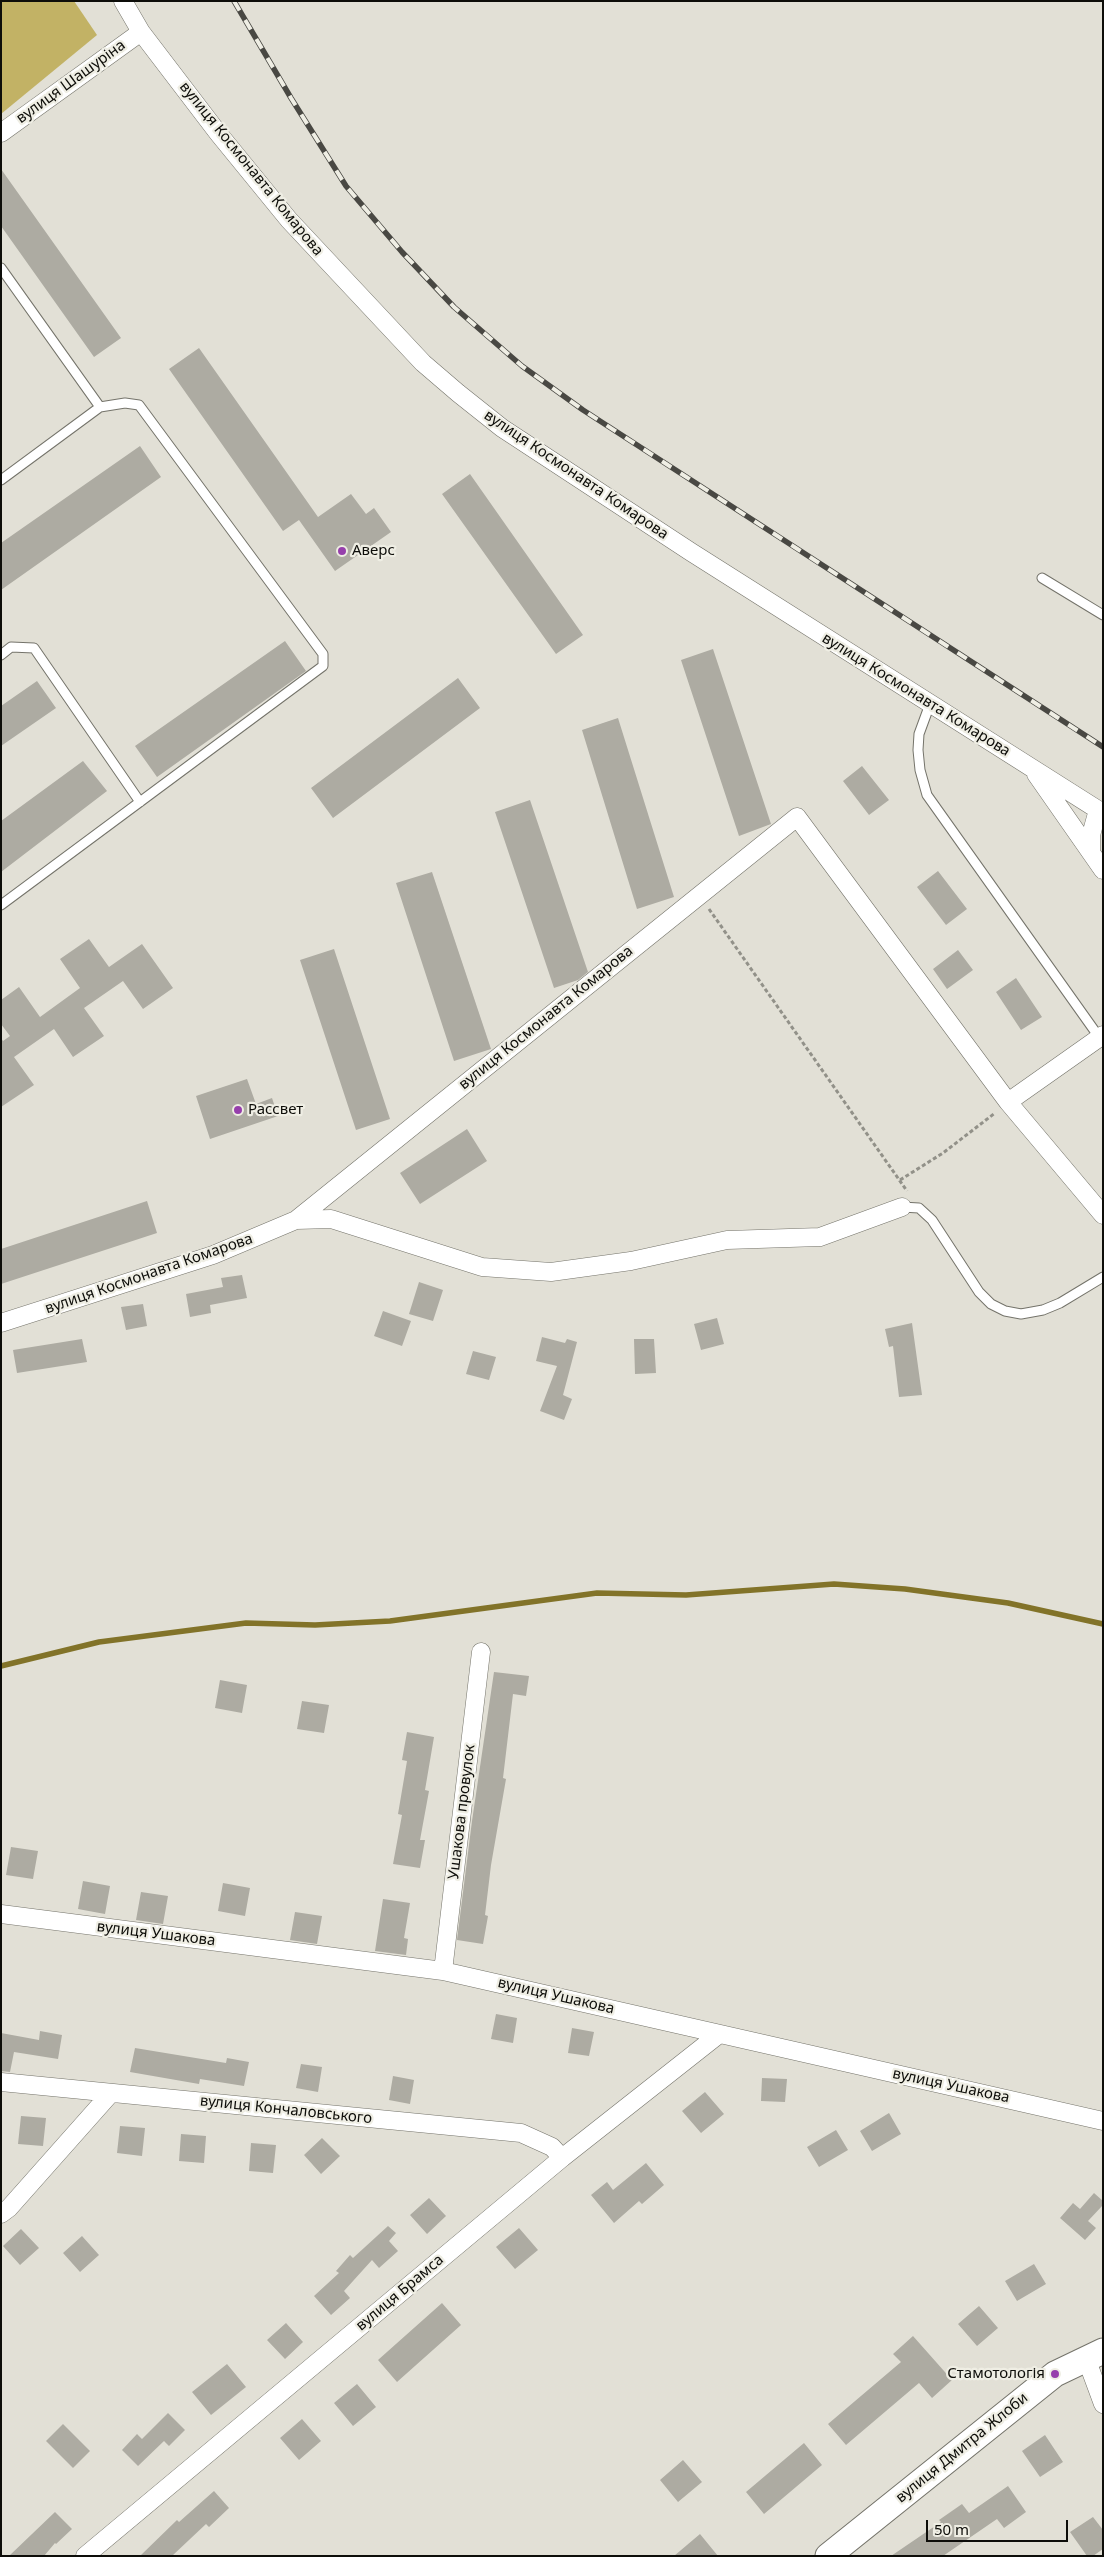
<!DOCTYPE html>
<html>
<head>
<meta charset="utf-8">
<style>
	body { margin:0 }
	#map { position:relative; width:1104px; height:2557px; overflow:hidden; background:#e2e0d6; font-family:"Noto Sans",sans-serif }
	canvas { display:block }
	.frame { position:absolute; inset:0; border:2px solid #0d0d09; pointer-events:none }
	.scale { position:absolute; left:926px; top:2520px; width:142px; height:22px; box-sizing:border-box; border:2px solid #0d0d09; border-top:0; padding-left:6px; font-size:15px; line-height:18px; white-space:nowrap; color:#0d0d09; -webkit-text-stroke:4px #efeee4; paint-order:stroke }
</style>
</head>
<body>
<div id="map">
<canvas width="1104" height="2557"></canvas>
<div class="frame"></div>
<div class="scale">50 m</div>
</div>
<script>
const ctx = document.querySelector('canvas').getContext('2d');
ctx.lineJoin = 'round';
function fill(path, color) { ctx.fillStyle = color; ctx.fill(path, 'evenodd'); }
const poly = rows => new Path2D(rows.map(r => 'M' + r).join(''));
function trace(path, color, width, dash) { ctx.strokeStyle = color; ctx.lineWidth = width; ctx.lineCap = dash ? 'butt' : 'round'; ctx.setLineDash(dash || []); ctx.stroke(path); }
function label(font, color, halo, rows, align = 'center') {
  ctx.font = font + ' "Noto Sans",sans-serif'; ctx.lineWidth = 4.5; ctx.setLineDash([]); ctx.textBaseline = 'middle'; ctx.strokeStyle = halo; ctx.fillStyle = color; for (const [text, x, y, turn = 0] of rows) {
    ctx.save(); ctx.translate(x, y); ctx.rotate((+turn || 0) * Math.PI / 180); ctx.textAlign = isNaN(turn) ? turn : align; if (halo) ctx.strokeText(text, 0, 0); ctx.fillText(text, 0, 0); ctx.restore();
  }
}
fill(poly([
	[1,1,74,1,97,35,1,114]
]), '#c2b265');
trace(poly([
	[1,1666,99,1642,246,1623,315,1625,390,1621,597,1593,686,1595,834,1584,905,1589,1008,1603,1103,1624]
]), '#827329', 5.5);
fill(poly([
	[1,169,121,338,94,357,1,226],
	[199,348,318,517,351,494,366,514,374,508,391,532,335,571,299,520,283,531,169,369],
	[140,446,161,477,1,590,1,543],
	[470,474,583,635,556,654,442,494],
	[285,641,306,671,157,777,135,746],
	[713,649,771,824,739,836,681,660],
	[458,678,480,708,333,818,311,788],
	[37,681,56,708,1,746,1,706],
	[618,718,674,897,637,909,582,730],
	[83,761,107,791,1,872,1,821],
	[862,766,889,800,869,815,843,781],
	[530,800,588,972,578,980,554,988,495,812],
	[938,871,967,909,946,925,917,887],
	[432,872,491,1049,454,1061,396,883],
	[89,939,109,967,142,944,173,988,143,1009,123,981,84,1008,104,1036,73,1057,54,1029,14,1057,34,1085,1,1107,1,1038,3,1041,10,1036,1,1024,1,1000,19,987,40,1017,80,988,60,959],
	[334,949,390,1119,356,1130,300,960],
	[958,950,973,970,947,989,933,969],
	[1016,978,1042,1017,1021,1030,996,992],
	[247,1079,256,1104,272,1098,278,1116,210,1139,196,1096],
	[467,1129,487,1161,420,1204,400,1173],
	[147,1201,157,1233,1,1284,1,1249],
	[242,1275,247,1298,210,1305,211,1313,190,1317,186,1294,223,1287,221,1278],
	[419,1282,443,1290,433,1321,409,1314],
	[143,1304,147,1326,126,1330,121,1307],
	[383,1311,411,1321,402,1346,374,1336],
	[717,1318,724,1344,701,1350,694,1324],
	[912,1323,922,1395,899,1397,893,1346,889,1347,885,1329],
	[542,1337,565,1343,567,1339,577,1342,563,1395,572,1399,564,1420,540,1411,557,1366,536,1361],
	[82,1339,87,1362,17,1373,13,1350],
	[634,1339,654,1339,656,1373,635,1374],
	[473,1351,496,1357,489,1380,466,1374],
	[494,1672,529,1676,526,1696,513,1694,503,1778,506,1779,491,1865,485,1915,488,1916,483,1944,457,1940,472,1821],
	[220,1680,247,1685,242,1713,215,1708],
	[302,1701,329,1705,324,1733,297,1729],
	[407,1732,434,1737,425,1790,429,1791,420,1840,425,1840,420,1868,393,1864,402,1815,398,1814,407,1761,402,1760],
	[11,1847,38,1851,33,1879,6,1875],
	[83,1881,110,1886,105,1914,78,1909],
	[223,1883,250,1888,245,1916,218,1911],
	[141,1892,168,1896,163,1924,136,1920],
	[383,1899,410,1903,404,1938,408,1939,406,1955,375,1951],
	[295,1912,322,1916,317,1944,290,1940],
	[496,2014,517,2018,513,2043,491,2039],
	[572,2028,594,2032,589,2056,568,2053],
	[40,2031,62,2035,58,2059,14,2052,10,2072,1,2071,1,2033,39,2040],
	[135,2048,226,2063,227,2058,249,2062,244,2086,200,2079,199,2084,130,2072],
	[301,2064,322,2067,318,2092,296,2088],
	[393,2076,414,2080,410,2104,389,2100],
	[762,2078,787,2079,785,2102,761,2101],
	[705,2092,724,2114,701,2133,682,2111],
	[889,2113,901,2134,872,2151,860,2131],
	[21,2116,46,2118,43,2146,18,2144],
	[120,2126,145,2128,142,2156,117,2153],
	[836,2130,848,2150,819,2167,807,2147],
	[181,2134,206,2136,204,2163,179,2161],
	[322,2138,340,2156,321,2174,304,2155],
	[251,2143,276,2145,273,2173,249,2171],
	[646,2163,664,2185,642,2204,639,2201,614,2223,591,2195,607,2182,613,2190],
	[1094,2193,1103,2201,1103,2205,1088,2221,1096,2228,1085,2240,1060,2218,1073,2203,1080,2209],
	[429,2198,446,2216,427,2234,410,2215],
	[388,2226,396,2233,389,2241,398,2251,379,2268,372,2260,344,2291,350,2298,331,2315,314,2296,339,2273,336,2271,350,2255,353,2258],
	[519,2228,538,2250,515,2269,496,2247],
	[21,2229,39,2248,20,2265,3,2246],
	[82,2236,99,2255,80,2272,63,2253],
	[1034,2264,1046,2284,1017,2301,1005,2281],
	[442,2303,461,2325,397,2382,378,2360],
	[979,2306,998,2328,977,2346,958,2324],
	[286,2323,303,2342,285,2359,267,2340],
	[913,2336,952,2380,932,2398,919,2383,846,2445,828,2424,901,2362,893,2354],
	[227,2364,246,2387,211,2415,192,2392],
	[357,2384,376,2407,353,2426,334,2403],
	[168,2413,185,2430,169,2446,164,2441,138,2466,122,2450,137,2434,142,2439],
	[302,2419,321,2441,299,2460,280,2438],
	[63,2424,90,2451,73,2468,46,2441],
	[1045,2435,1063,2462,1040,2477,1022,2451],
	[804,2443,822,2465,764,2514,746,2492],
	[683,2460,702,2482,678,2502,660,2480],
	[1008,2486,1026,2512,1004,2528,997,2519,943,2556,891,2556,941,2522,939,2520,962,2504,969,2513],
	[214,2491,229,2508,209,2527,206,2524,172,2556,140,2556,177,2520,179,2522],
	[55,2512,72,2529,56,2544,55,2543,44,2556,9,2556],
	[1093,2517,1103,2530,1103,2549,1093,2556,1087,2556,1070,2532],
	[700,2534,718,2556,674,2556]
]), '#adaba2');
const service = poly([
	[1,268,100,407],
	[1,480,100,407,125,403,139,405,323,654,323,666,1,905],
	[1042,578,1103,615],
	[1,655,11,647,34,648,140,802],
	[930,704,919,734,918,750,920,770,927,795,1099,1037],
	[902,1207,919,1208,932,1220,979,1292,991,1304,1005,1311,1021,1314,1043,1310,1060,1303,1103,1277]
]);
const minor = poly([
	[123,1,141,32,218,133,289,220,423,363,458,393,502,428,691,552,1103,813],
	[1,133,141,32],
	[1036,774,1103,870],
	[1091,852,1091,835,1098,810],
	[1008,1102,1103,1035],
	[296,1220,797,817,1008,1102,1103,1215],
	[1,1323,213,1255,296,1220,331,1219,482,1267,551,1272,631,1261,727,1240,820,1237,902,1207],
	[1,1914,443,1971,1103,2121],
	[443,1971,481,1652],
	[1,2082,521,2133,552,2147,562,2158],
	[1,2214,9,2208,111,2093],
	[1086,2358,1103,2404],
	[85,2556,562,2158,718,2035]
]);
const secondary = poly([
	[828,2556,1055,2374,1103,2351]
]);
trace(service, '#74736a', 11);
trace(minor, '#74736a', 19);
trace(secondary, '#74736a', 27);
trace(poly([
	[709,909,907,1191],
	[900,1180,943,1153,995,1113]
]), '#929189', 3, [4, 2.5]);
trace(service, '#fff', 9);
trace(minor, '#fff', 18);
trace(secondary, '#fff', 25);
const rail = poly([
	[234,1,291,98,346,186,402,252,454,307,522,366,583,410,1103,747]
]);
trace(rail, '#494843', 5.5);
trace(rail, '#efeee4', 4, [11]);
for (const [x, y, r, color] of [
	[342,551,5,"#963fac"],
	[238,1110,5,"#963fac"],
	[1055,2374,5,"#963fac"]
]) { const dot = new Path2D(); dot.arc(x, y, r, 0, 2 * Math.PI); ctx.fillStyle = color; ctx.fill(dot); trace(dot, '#efeee4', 2); }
label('15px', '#0d0d09', '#efeee4', [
	["вулиця Шашуріна",71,82,-36],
	["вулиця Космонавта Комарова",251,169,51],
	["вулиця Космонавта Комарова",576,475,34],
	["вулиця Космонавта Комарова",916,695,32],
	["вулиця Космонавта Комарова",546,1018,-39],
	["вулиця Космонавта Комарова",149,1274,-19],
	["Ушакова провулок",462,1812,-83],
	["вулиця Ушакова",156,1934,7],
	["вулиця Ушакова",556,1996,13],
	["вулиця Ушакова",951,2086,12],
	["вулиця Кончаловського",286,2110,6],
	["вулиця Брамса",400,2293,-40],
	["вулиця Дмитра Жлоби",962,2448,-39]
]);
label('15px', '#0d0d09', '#efeee4', [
	["Аверс",352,551],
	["Рассвет",248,1110],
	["Стамотологія",1045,2374,"right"]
], 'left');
</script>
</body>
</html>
